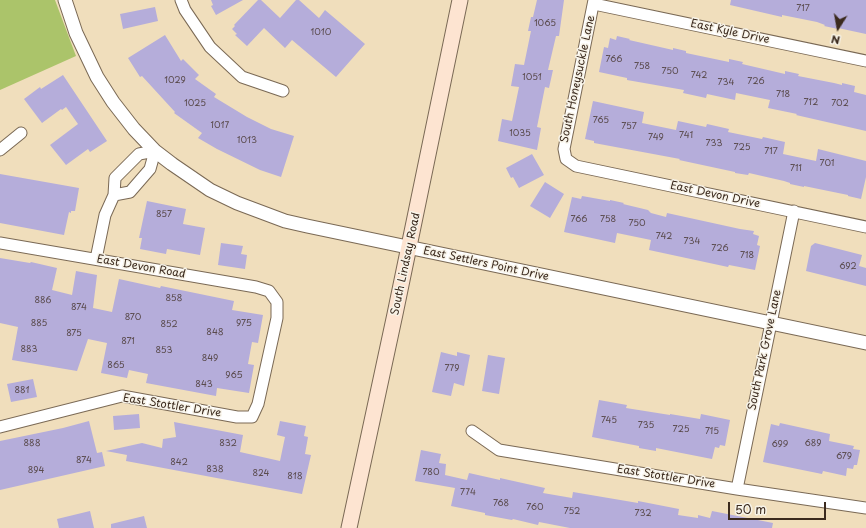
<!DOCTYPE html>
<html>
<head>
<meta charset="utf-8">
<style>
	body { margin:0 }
	#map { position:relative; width:866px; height:528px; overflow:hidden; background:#f0debc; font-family:"Playpen Sans",sans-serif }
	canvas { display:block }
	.north { position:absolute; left:818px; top:8px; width:40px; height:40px; -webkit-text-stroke:3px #f7f3e8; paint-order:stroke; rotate:191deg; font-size:11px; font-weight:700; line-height:16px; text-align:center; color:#3b2a1e }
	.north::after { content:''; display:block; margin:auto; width:14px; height:18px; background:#3b2a1e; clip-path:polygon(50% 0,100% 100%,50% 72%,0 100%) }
	.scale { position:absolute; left:728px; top:502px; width:98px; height:18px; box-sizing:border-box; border:2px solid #3b2a1e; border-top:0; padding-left:5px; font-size:12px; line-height:14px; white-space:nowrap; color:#3b2a1e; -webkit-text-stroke:3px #f7f3e8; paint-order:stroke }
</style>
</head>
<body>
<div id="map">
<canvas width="866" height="528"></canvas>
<div class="north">N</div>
<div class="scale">50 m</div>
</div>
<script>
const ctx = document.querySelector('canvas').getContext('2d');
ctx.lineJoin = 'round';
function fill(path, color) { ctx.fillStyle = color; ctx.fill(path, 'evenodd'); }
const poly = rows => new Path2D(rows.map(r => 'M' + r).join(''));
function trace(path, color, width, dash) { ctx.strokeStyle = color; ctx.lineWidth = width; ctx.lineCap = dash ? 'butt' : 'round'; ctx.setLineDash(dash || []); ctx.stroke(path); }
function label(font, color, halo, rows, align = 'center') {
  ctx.font = font + ' "Playpen Sans",sans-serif'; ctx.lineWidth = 3; ctx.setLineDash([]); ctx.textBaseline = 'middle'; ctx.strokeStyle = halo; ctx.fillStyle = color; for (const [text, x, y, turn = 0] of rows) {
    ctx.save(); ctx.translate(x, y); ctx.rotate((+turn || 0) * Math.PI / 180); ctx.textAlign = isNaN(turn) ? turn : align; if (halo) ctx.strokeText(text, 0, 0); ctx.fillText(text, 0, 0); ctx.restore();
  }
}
fill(poly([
	[0,0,55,0,76,56,0,90]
]), '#abc46a');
fill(poly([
	[211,0,243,0,216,15,211,6,213,5],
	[258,0,261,0,280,18,296,0,299,0,319,18,325,10,365,44,336,77,292,40,285,48,264,28,247,46,235,35,237,34,232,29,235,26,234,25],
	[537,0,564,0,559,36,556,36,548,70,553,70,549,88,545,87,537,127,541,128,537,150,498,141,502,119,512,121,519,87,511,86,515,64,524,65,531,31,528,31,531,17,533,17],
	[731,0,866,0,866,34,838,28,838,29,824,26,825,25,817,22,782,15,782,17,730,5],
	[155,7,158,21,123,29,120,14],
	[165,35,181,61,183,59,199,75,195,79,216,94,214,97,247,117,271,129,294,136,281,177,260,170,217,149,198,138,202,133,174,113,175,112,142,76,140,77,128,58],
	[617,36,630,39,629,40,673,50,673,48,686,51,686,53,729,62,729,59,743,62,742,64,785,74,785,71,799,74,798,76,834,83,842,85,842,83,855,86,854,92,866,95,866,131,796,115,797,114,768,108,770,100,736,93,735,100,707,94,706,98,683,93,684,90,627,80,627,78,599,72,604,47,608,48,610,38,616,40],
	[63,75,107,141,90,152,88,149,66,165,50,145,78,124,66,107,62,110,61,109,42,123,24,99,40,87,41,89],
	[593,101,644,112,642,123,676,130,678,121,706,127,707,124,729,129,728,132,762,139,763,137,785,142,783,154,816,161,818,149,866,161,866,177,861,199,848,196,848,195,804,186,804,187,790,184,790,183,784,181,749,173,748,175,735,173,735,172,679,160,680,159,594,143,594,141,585,139],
	[532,154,544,175,519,188,513,177,511,178,506,168],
	[0,174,79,188,75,211,71,211,71,213,69,212,64,235,0,223],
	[545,182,564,194,550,218,530,206],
	[582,196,610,201,610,200,624,203,623,204,648,210,651,213,666,217,667,213,740,229,754,231,753,234,759,236,757,245,760,246,755,270,729,265,728,267,649,250,651,240,617,233,615,243,564,232,572,197,581,199],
	[147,201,186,209,183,224,205,228,200,255,167,249,166,254,140,249,142,238,139,238],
	[221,243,243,246,241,254,247,255,245,269,218,265],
	[815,243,862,255,859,266,866,268,866,286,806,271,811,246],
	[0,258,30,263,31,262,57,268,52,290,72,295,76,271,97,275,93,308,112,312,119,279,160,288,161,286,234,301,232,310,263,315,258,343,252,342,248,364,254,365,249,393,217,388,216,396,146,383,148,374,129,370,127,378,101,373,107,343,88,339,77,371,12,360,18,327,0,323],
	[441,352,457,356,457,352,470,355,464,386,454,383,451,396,432,392],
	[488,355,505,358,499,394,482,391],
	[33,379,37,397,11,402,7,384],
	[599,400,627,405,626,408,670,415,670,414,700,419,701,414,730,420,725,446,720,445,719,448,715,447,712,459,656,448,656,451,639,448,639,446,592,437],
	[139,414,140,428,114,430,113,416],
	[89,421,97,453,102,452,105,466,0,490,0,441,63,428],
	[280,421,306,426,304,436,308,437,305,454,311,455,302,494,126,461,127,455,106,451,142,443,162,448,163,439,176,437,174,422,243,435,240,452,280,461,285,437,277,435],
	[780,423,830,434,829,441,854,446,853,449,860,450,857,465,854,465,853,469,847,468,846,476,823,471,822,474,763,462,771,424,779,426],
	[421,450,441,454,439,463,446,464,445,475,467,480,469,473,500,480,500,478,545,488,543,493,572,498,573,492,638,503,638,501,679,509,678,515,698,518,698,515,710,518,712,511,773,523,772,528,570,528,539,522,538,525,513,519,512,520,485,515,485,513,451,506,455,488,415,481],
	[90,511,94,528,59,528,57,519],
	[144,516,147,528,111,528,111,524]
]), '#b5adda');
const minor = poly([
	[181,0,185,10,210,47,242,77,283,91],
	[594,0,564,149,566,159,576,166,866,227],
	[594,4,866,61],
	[0,150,21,133],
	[0,243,256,287,269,291,277,302,277,318,258,404,252,417,237,417,122,396,0,427],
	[96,259,105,215,114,195,115,178,139,154,155,151,150,169,130,192,114,195],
	[472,431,499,450,737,489,866,508],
	[737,489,794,211]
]);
const tertiary = poly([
	[65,0,76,33,97,77,113,102,134,129,155,151,172,164,210,190,237,203,285,221,307,226,866,343]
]);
const secondary = poly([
	[349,528,395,314,460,0]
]);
trace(minor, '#7a6955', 13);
trace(tertiary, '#7a6955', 15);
trace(secondary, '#7a6955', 17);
trace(minor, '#fff', 11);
trace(tertiary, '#fff', 13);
trace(secondary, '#fde4d1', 15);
label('9px', '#5a4b4d', null, [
	["717",803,9],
	["1065",545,24],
	["1010",321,33],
	["766",614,60],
	["758",642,67],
	["750",670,72],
	["742",699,76],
	["1051",532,78],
	["1029",175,81],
	["726",756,82],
	["734",726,83],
	["718",783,95],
	["712",811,103],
	["1025",195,104],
	["702",840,104],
	["765",601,121],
	["1017",220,126],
	["757",629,127],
	["1035",520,134],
	["741",686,136],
	["749",656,138],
	["1013",247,141],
	["733",714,144],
	["725",742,148],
	["717",771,152],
	["701",827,164],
	["711",796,169],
	["857",164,215],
	["766",579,220],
	["758",608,220],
	["750",637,224],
	["742",664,237],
	["734",692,242],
	["726",720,249],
	["718",747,256],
	["692",848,267],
	["858",174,299],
	["886",43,301],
	["874",79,308],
	["870",133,318],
	["885",39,324],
	["975",244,324],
	["852",169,325],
	["848",215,333],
	["875",74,334],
	["871",128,342],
	["883",29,350],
	["853",164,351],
	["849",210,359],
	["865",116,366],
	["779",452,369],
	["965",234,376],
	["843",204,385],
	["881",22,391],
	["745",609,421],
	["735",646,426],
	["725",681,430],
	["715",712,432],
	["888",32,444],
	["832",228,444],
	["689",813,444],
	["699",780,445],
	["679",844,457],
	["874",84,461],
	["842",179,463],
	["838",215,470],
	["894",36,471],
	["780",431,473],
	["824",261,474],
	["818",295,477],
	["774",468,493],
	["768",501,504],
	["760",535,508],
	["752",572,512],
	["732",643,514]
]);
label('11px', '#3b2a1e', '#f7f3e8', [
	["East Kyle Drive",730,32,12],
	["South Honeysuckle Lane",578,79,-78],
	["East Devon Drive",715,195,12],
	["South Lindsay Road",406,264,-78],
	["East Settlers Point Drive",486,264,12],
	["East Devon Road",141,267,10],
	["South Park Grove Lane",765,350,-78],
	["East Stottler Drive",172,406,9],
	["East Stottler Drive",666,477,9]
]);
</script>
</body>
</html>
